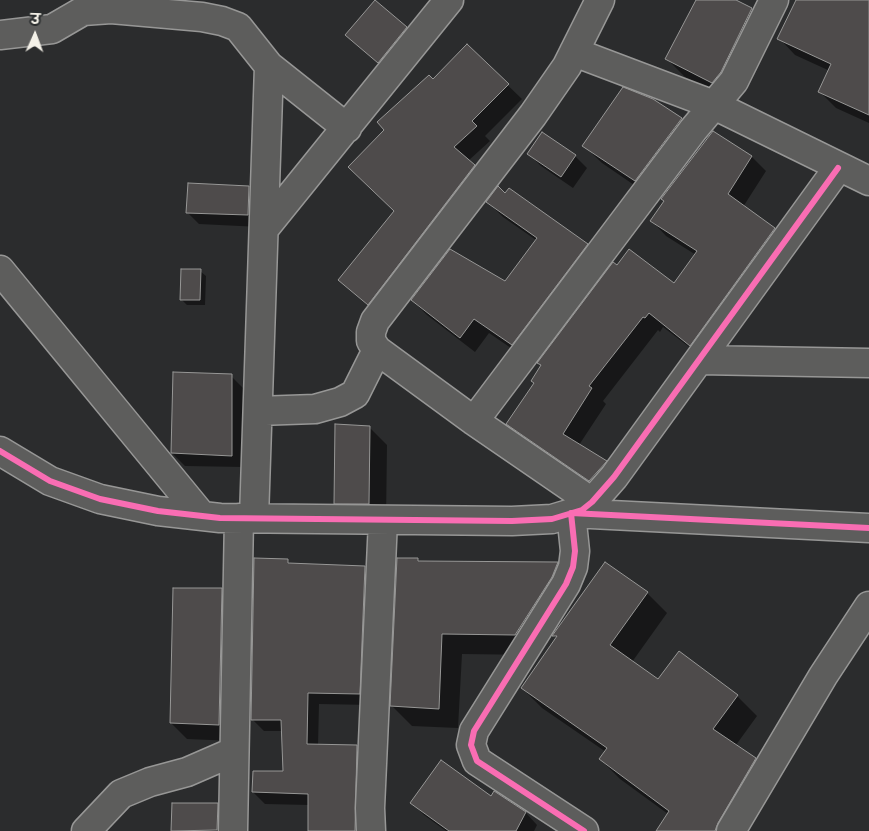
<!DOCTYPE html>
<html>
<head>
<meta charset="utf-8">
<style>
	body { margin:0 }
	#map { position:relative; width:869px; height:831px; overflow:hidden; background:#2b2c2d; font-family:Caveat,"Playpen Sans Deva",sans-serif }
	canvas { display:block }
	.north { position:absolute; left:10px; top:10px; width:50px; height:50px; -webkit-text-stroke:4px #2a2d2e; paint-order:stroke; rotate:2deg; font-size:14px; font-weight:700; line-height:20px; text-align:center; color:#f4f1e8 }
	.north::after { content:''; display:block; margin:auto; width:18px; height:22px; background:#f4f1e8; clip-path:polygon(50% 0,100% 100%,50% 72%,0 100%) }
</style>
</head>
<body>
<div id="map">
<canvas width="869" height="831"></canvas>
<div class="north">उ</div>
</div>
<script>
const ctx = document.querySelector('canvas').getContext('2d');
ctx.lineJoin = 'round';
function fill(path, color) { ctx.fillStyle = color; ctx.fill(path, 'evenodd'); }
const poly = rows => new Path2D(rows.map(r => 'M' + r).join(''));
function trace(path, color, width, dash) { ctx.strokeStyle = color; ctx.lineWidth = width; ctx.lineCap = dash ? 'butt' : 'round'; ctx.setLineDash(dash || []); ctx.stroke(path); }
fill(poly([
	[697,0,733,0,752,9,769,27,730,100,685,77,667,59],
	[799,0,869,0,869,123,836,108,820,92,830,71,795,55,779,38],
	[407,28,418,39,391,74,358,46],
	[467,46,522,99,485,136,490,141,468,161,488,180,382,318,339,280,395,212,433,80],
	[653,100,682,119,699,137,653,198,602,163,584,146],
	[713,132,752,157,766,171,743,207,774,229,788,243,705,359,663,327,660,332,658,330,603,401,606,404,579,445,606,462,620,476,604,495,522,438,507,424,675,284,696,255,666,236,652,221],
	[529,154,575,156,587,168,573,188,541,166],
	[249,187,261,199,260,227,199,224,187,212],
	[506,195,587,245,602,260,527,359,489,333,475,352,427,315,412,300,505,283,536,240,503,217,488,202],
	[200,271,206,276,205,305,187,305,181,299],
	[174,374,231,376,243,388,243,467,185,466,173,454],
	[369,427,387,445,386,521,353,521,336,503],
	[418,559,421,562,557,564,577,584,536,655,462,654,458,728,412,726,392,706],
	[287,560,292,565,365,567,377,579,371,705,319,704,318,746,357,746,368,758,366,831,308,831,309,805,265,804,253,792,284,772,283,731,264,731,252,719],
	[222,589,237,605,235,741,187,739,171,723],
	[647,593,667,613,632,662,659,680,679,653,737,696,757,716,736,745,756,759,775,779,744,831,657,831,668,814,620,779,600,759,606,752,542,708,522,688,557,639,554,636],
	[494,792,526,813,537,825,534,831,446,831,424,815,412,803,491,797],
	[173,804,217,804,229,816,230,831,173,831]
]), '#0007');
const building = poly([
	[375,0,407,27,378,63,345,35,375,0],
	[696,0,736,0,752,8,721,72,712,83,665,59,696,0],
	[796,0,869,0,869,115,818,92,831,64,777,39,796,0],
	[467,44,509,84,472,121,477,126,454,147,475,165,368,305,338,280,394,211,348,167,384,130,377,122,429,75,433,79,467,44],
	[623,87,653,99,682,118,635,181,582,146,623,87],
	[713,131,752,156,728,194,775,228,690,346,649,313,645,318,643,317,589,386,592,388,563,434,607,461,589,481,506,424,534,383,531,381,541,365,537,363,613,262,617,265,629,249,674,283,697,251,650,221,664,201,661,199,713,131],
	[542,132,576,155,561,177,527,154,542,132],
	[188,183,249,186,248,215,186,213,188,183],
	[498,186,505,193,509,188,588,244,512,345,474,319,460,338,411,300,450,249,505,281,537,238,486,202,498,186],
	[181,269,201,269,200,300,180,300,181,269],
	[173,372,232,374,232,456,171,453,173,372],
	[335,424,370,426,369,504,334,504,335,424],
	[254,558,288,559,288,563,365,566,360,694,308,693,307,744,357,745,355,831,308,831,308,794,252,792,253,771,283,771,281,720,251,720,254,558],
	[397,558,418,558,418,561,558,562,552,577,515,635,442,634,439,709,390,706,397,558],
	[605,562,648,592,610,645,658,679,679,651,738,695,713,729,756,758,718,823,715,831,656,831,669,811,599,759,607,748,521,688,557,636,552,636,605,562],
	[173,588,222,588,219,725,170,723,173,588],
	[441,760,491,796,494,791,526,812,516,831,449,831,410,803,441,760],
	[172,803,218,803,217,830,171,831,172,803]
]);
fill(building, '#4e4b4b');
trace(building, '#979796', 1);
const minor = poly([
	[0,35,52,29,83,11,111,9,202,17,222,21,238,27,269,66,347,128],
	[574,52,714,105,869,181],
	[264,229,449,0],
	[0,270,202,516],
	[699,360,869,363],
	[258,411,315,409,340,402,355,394,377,350],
	[474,421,693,130,734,81,774,0],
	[0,451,50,481,100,499,158,511,220,518,512,521,552,519,582,510,592,502,614,477,838,168],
	[592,502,474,421,377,350,371,341,371,332,375,321,533,115,567,66,600,0],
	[254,518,269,66],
	[86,831,121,794,150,782,187,772,233,752],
	[233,831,239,518],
	[371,831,370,808,383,520],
	[584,831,477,761,471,745,474,731,566,584,573,567,575,551,571,513,869,528],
	[731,831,823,676,869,606]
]);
trace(minor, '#979796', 31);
trace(minor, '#5d5d5c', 28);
trace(poly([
	[0,451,50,481,100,499,158,511,220,518,512,521,552,519,582,510,592,502,614,477,838,168],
	[584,831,477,761,471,745,474,731,566,584,573,567,575,551,571,513,869,528]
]), '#f96db3', 6);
</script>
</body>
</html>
